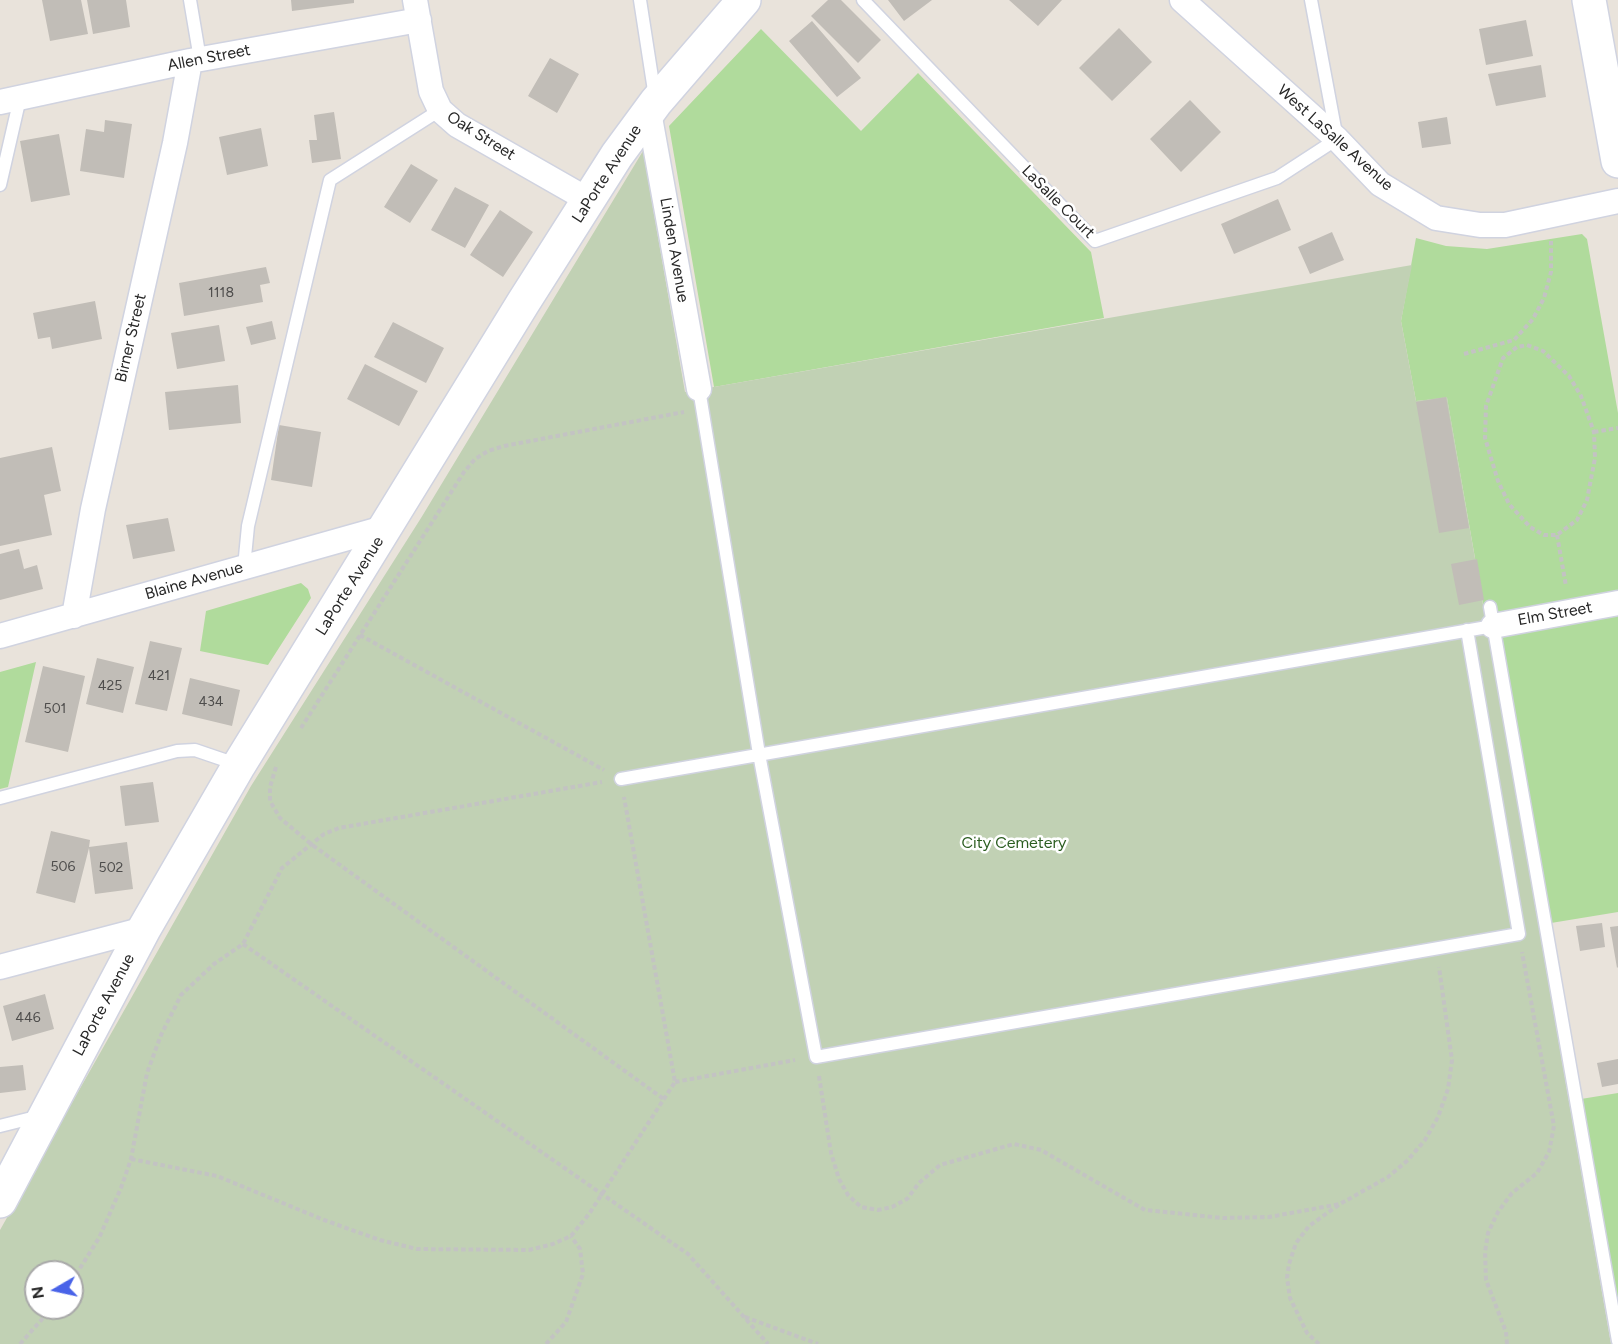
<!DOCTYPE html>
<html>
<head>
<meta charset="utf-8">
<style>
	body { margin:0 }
	#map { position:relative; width:1618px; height:1344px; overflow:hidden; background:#e9e3db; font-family:Figtree,sans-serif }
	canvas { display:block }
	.north { position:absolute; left:24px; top:1260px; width:60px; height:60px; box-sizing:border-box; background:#fff; border:2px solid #a9a9a9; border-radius:50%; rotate:261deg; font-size:16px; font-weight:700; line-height:24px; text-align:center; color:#282828 }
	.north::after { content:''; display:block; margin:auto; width:21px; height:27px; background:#4963e8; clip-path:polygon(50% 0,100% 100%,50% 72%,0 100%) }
</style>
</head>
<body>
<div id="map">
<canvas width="1618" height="1344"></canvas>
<div class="north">N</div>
</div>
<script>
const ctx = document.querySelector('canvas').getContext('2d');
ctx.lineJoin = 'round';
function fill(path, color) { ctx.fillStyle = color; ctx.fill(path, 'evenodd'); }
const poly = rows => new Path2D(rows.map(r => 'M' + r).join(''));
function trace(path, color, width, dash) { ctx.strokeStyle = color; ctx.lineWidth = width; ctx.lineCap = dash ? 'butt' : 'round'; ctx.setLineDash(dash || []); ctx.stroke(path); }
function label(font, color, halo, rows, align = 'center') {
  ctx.font = font + ' Figtree,sans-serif'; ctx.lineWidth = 5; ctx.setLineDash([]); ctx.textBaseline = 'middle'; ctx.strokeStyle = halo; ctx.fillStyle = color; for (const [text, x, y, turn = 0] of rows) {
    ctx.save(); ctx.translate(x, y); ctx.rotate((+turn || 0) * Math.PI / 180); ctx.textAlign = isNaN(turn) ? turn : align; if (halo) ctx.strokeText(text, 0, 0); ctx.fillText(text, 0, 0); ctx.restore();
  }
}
fill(poly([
	[761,29,861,131,918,73,1091,252,1104,318,714,387,669,126],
	[1582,234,1587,239,1618,413,1618,912,1551,923,1514,723,1504,724,1447,398,1416,401,1401,321,1416,238,1446,246,1487,249],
	[301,583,308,589,311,598,268,665,200,651,206,611],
	[36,662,8,787,0,789,0,672],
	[1618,1093,1618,1311,1581,1099]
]), '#b0db9c');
fill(poly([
	[643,151,685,392,1412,265,1401,321,1416,401,1447,397,1611,1344,0,1344,0,1230,251,786,421,518],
	[36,1272,72,1272,72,1308,36,1308]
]), '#c1d1b4');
fill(poly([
	[42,0,81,0,88,34,50,41],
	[87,0,126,0,130,27,93,34],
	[291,0,354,0,354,3,292,11],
	[828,0,841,0,881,40,858,63,811,16],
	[888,0,932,0,904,21],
	[1009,0,1062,0,1038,26],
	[1526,20,1533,56,1486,65,1479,29],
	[812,21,861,78,837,97,789,41],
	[1119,28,1152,62,1112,101,1079,68],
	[550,58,579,74,557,113,528,96],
	[1541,65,1546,97,1496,106,1488,74],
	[1190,100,1221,132,1181,172,1150,139],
	[334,112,341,159,312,163,309,140,317,140,314,115],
	[1447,117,1451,144,1422,148,1418,122],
	[105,120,132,124,124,178,80,171,86,129,104,132],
	[261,128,268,166,227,175,219,137],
	[59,134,70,195,31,202,20,141],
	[411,164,438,180,410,223,384,207],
	[455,187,489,205,465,248,431,230],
	[1278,199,1291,230,1234,254,1221,224],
	[500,210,533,232,503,277,470,255],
	[1332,232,1344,260,1310,274,1298,247],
	[266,267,270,283,260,285,263,302,184,316,179,283],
	[95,301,102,339,52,349,50,337,38,339,33,313],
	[272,321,276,339,251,345,246,327],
	[393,322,444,348,426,383,374,357],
	[219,325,225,361,177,369,171,333],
	[365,364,418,391,399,426,347,399],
	[238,385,241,423,169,430,165,392],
	[1446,397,1469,528,1439,533,1416,402],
	[279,425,321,432,312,487,271,480],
	[52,447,61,491,44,495,52,535,0,546,0,458],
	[168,518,175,551,133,559,126,525],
	[19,549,24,569,37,565,43,589,0,600,0,554],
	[1477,559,1484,600,1459,605,1451,564],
	[150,641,182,648,167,711,135,704],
	[97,658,134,667,123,713,86,704],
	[43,666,85,676,68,752,25,742],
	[190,678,240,690,232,726,182,714],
	[153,782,159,822,125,826,120,786],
	[51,831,90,840,89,847,127,842,133,889,95,894,89,848,75,903,36,893],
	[1602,923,1605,947,1580,951,1576,926],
	[1618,926,1618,967,1617,968,1610,927],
	[45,994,54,1029,12,1041,3,1006],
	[1618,1059,1618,1084,1602,1087,1597,1063],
	[23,1065,26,1090,0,1093,0,1067]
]), '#c1bdb7');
const lane = poly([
	[190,0,200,59],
	[640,0,655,97],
	[863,0,1095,241,1277,178,1337,139,1311,0],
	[0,185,20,98],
	[699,389,759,754,816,1057,1519,934,1467,630],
	[244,567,248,526,330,180,440,110],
	[1490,607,1618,1341],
	[621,779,1493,626],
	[0,798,177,751,195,750,239,765],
	[0,1126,40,1116]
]);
const street = poly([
	[415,0,431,91,440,110,457,125,590,201],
	[1182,0,1337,139,1380,184,1436,218,1480,225,1505,225,1618,201],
	[0,102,190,61,419,20],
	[649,112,699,389],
	[74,616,93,509,175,143,190,61],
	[1493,626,1618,603],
	[0,636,387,527],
	[0,967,144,929]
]);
const secondary = poly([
	[1589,0,1618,161],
	[0,1201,144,929,239,765,523,303,617,155,656,102,744,0]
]);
trace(lane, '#d0d3e0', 15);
trace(street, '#d0d3e0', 27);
trace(secondary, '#d0d3e0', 36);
trace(poly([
	[1527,345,1543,351,1569,376,1581,396,1594,432,1595,458,1587,500,1577,520,1557,535,1544,535,1530,527,1509,504,1498,481,1485,438,1486,406,1503,358,1517,347,1527,345],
	[1464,354,1514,340,1533,319,1544,298,1551,272,1551,241],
	[1594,432,1618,428],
	[1557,535,1566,586],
	[360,635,604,770],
	[301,728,464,472,475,459,488,451,504,446,684,412],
	[276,767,270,787,270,801,280,818,311,844,665,1100],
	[243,944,688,1254,768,1344],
	[819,1076,831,1153,839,1179,848,1195,861,1207,878,1210,892,1207,907,1199,919,1183,940,1165,1014,1144,1041,1150,1145,1210,1223,1218,1269,1217,1340,1204],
	[675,1082,795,1060],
	[131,1159,217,1176,324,1220,380,1240,417,1249,529,1250,553,1244,571,1236,589,1214,675,1082,624,797],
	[72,1281,99,1238,121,1188,131,1159,147,1073,161,1035,181,995,214,964,243,944,282,868,324,834,339,828,602,782],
	[745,1317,818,1344],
	[20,1344,52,1308],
	[546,1344,566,1322,583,1274,580,1249,571,1236],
	[1319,1344,1307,1333,1290,1298,1287,1278,1289,1264,1296,1243,1309,1226,1340,1204,1388,1177,1408,1160,1425,1140,1438,1117,1448,1089,1452,1060,1439,967],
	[1507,1344,1506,1332,1486,1280,1485,1252,1488,1233,1498,1212,1512,1193,1537,1173,1549,1152,1554,1126,1522,952]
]), '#c3c3c3', 4, [4.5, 3]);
trace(lane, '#fff', 12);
trace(street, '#fff', 24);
trace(secondary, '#fff', 33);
label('14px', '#4e4d4c', null, [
	["1118",221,293],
	["421",159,676],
	["425",110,686],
	["434",211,702],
	["501",55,709],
	["506",63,867],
	["502",111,868],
	["446",28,1018]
]);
label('16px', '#282828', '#fff', [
	["Allen Street",209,58,-11],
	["Oak Street",481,136,32],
	["West LaSalle Avenue",1335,138,42],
	["LaPorte Avenue",607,174,-57],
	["LaSalle Court",1058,202,45],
	["Linden Avenue",674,250,80],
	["Birner Street",131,338,-77],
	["Blaine Avenue",194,581,-16],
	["LaPorte Avenue",350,586,-58],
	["Elm Street",1555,614,-10],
	["LaPorte Avenue",104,1005,-62]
]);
label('16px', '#2b5d20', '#fff', [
	["City Cemetery",1014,843]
]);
</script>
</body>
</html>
